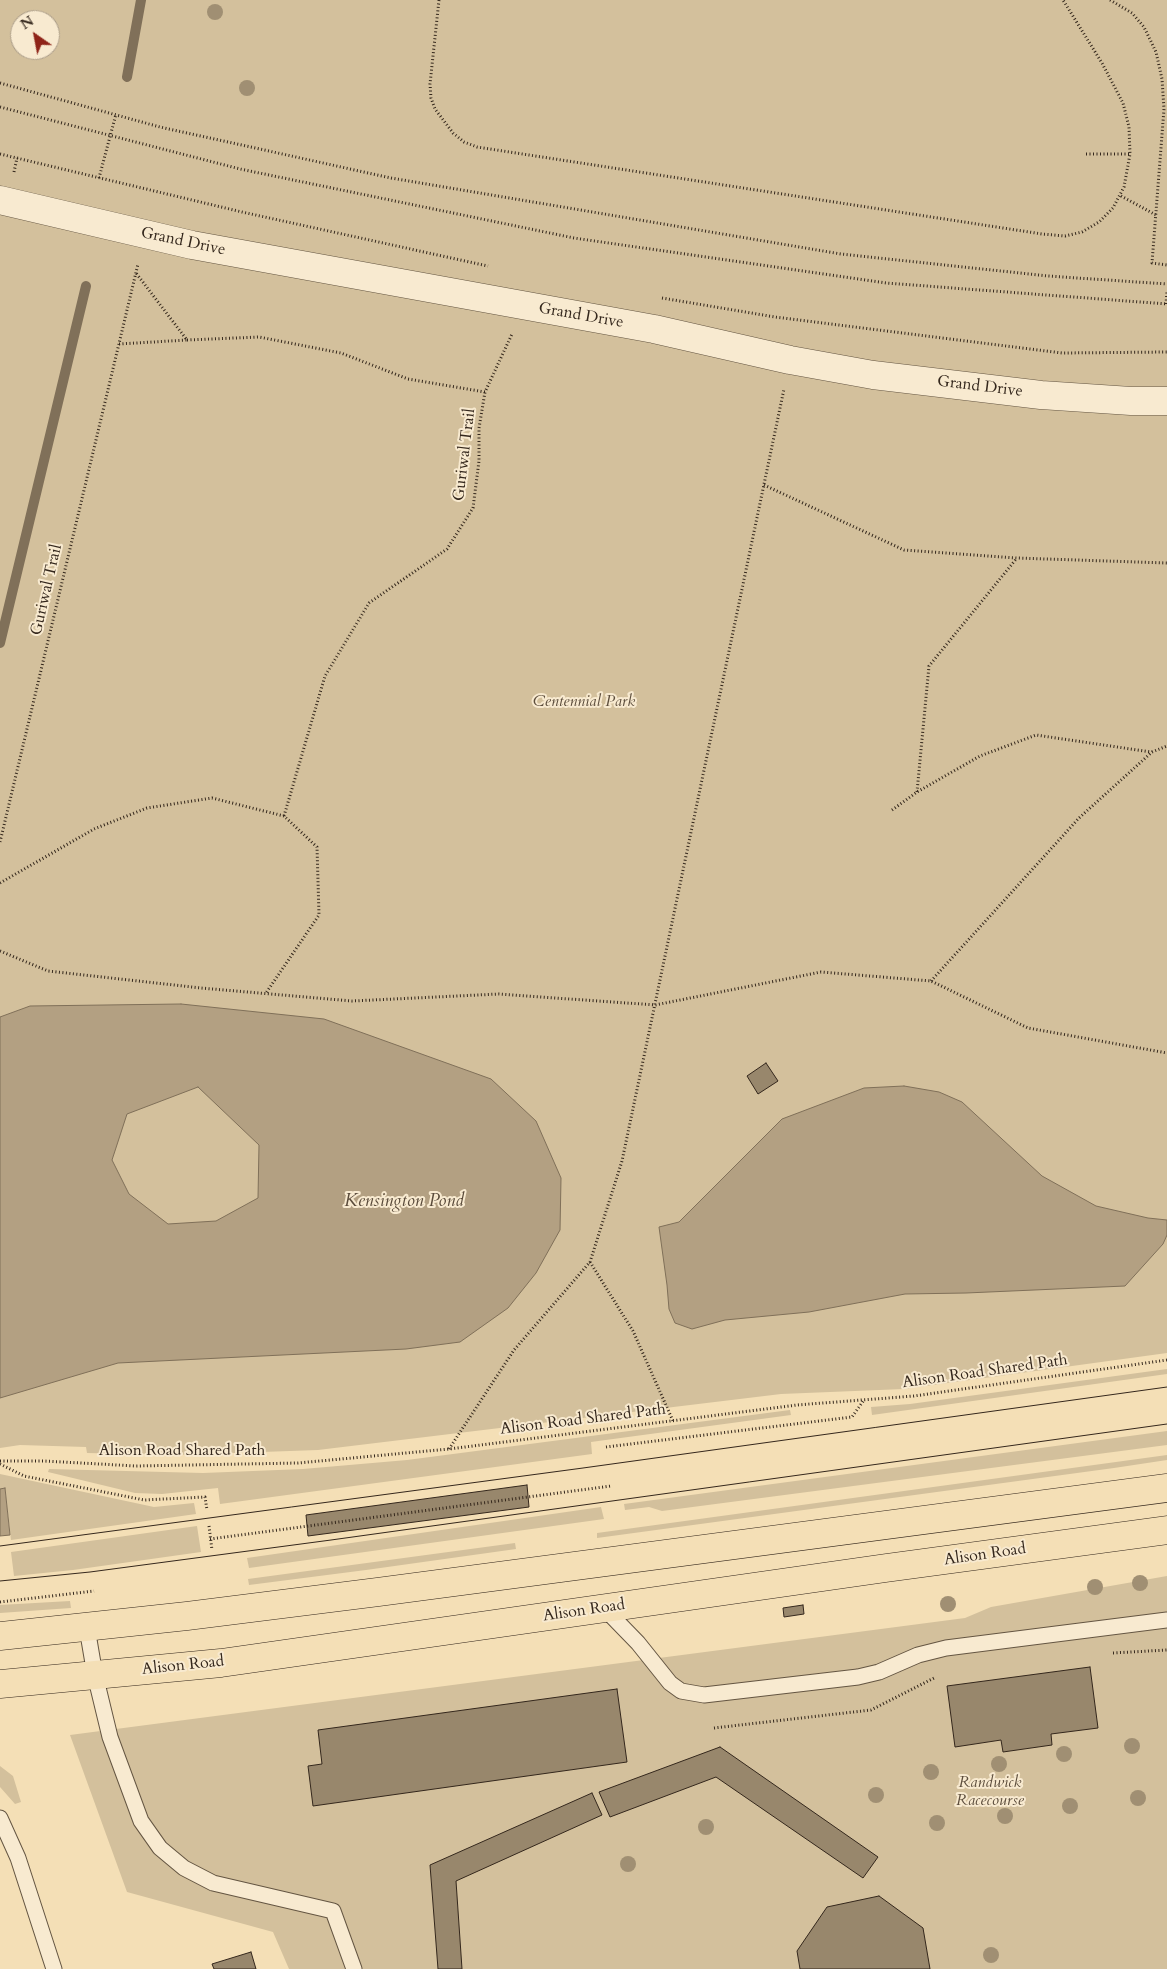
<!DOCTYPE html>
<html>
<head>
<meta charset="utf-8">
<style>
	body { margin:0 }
	#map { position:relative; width:1167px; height:1969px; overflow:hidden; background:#f4dfb6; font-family:Cardo,serif }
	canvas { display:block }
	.north { position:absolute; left:10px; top:10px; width:50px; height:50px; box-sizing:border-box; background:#f8ead0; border:1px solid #aa9c88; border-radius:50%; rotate:327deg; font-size:14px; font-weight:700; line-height:20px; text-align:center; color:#34271c }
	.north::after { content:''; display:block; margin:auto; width:18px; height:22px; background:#8f2418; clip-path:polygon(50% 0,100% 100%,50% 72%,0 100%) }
</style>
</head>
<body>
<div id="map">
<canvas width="1167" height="1969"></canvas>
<div class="north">N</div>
</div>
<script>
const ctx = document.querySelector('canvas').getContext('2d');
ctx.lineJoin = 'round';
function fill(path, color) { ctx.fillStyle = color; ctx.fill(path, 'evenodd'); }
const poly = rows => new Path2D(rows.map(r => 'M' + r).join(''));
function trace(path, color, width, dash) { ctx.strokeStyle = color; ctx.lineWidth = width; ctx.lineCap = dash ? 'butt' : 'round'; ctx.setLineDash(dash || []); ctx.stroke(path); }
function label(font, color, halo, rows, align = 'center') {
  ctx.font = font + ' Cardo,serif'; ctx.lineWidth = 4; ctx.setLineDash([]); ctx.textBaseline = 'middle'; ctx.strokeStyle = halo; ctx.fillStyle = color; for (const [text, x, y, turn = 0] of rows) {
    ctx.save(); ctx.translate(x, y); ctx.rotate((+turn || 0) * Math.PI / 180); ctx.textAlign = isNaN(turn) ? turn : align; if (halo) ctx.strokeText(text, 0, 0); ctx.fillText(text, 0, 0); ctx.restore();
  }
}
fill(poly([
	[0,0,1167,0,1167,1353,904,1389,781,1394,318,1450,177,1455,87,1453,86,1447,20,1445,0,1448],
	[20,20,50,20,50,50,20,50],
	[1167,1369,1167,1374,872,1415,871,1407,910,1404],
	[790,1410,791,1415,591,1442,592,1454,220,1504,218,1488,162,1494,135,1493,48,1472,49,1469,203,1473,303,1469,407,1460],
	[1167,1431,1167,1445,662,1511,649,1507,625,1510,624,1504],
	[1167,1455,1167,1460,1114,1468,597,1538,597,1533],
	[0,1474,154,1507,194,1503,196,1514,11,1540,5,1489,0,1489],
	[601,1507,604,1519,249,1568,247,1558],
	[197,1526,201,1552,73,1570,14,1576,11,1552],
	[515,1543,516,1549,366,1570,249,1585,248,1579],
	[1167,1576,1167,1969,289,1969,273,1932,127,1892,70,1735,965,1618,991,1607],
	[70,1601,71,1608,0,1613,0,1605],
	[0,1766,13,1776,21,1802,15,1804,0,1787]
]), '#d3c09c');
const water = poly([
	[181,1004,324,1019,491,1079,536,1121,561,1178,560,1230,536,1273,508,1308,460,1342,406,1349,118,1363,0,1398,0,1017,30,1006,181,1004],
	[198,1087,259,1145,258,1198,216,1221,168,1224,129,1194,112,1160,127,1114,198,1087],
	[904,1086,939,1092,962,1102,1042,1176,1096,1206,1148,1218,1167,1220,1167,1235,1163,1244,1125,1286,966,1293,905,1294,809,1312,725,1320,692,1329,675,1323,669,1309,667,1285,659,1227,679,1222,782,1119,864,1088,904,1086],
	[5,1488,10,1535,0,1536,0,1489,5,1488]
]);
fill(water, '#b3a082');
trace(water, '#807059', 1);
trace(poly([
	[127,77,141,0],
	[0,643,86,286]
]), '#807059', 10);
const building = poly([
	[766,1063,778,1081,758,1094,747,1076,766,1063],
	[527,1485,529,1507,308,1536,306,1515,527,1485],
	[803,1605,804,1614,784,1617,783,1608,803,1605],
	[1090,1667,1098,1728,1051,1734,1052,1745,1003,1752,1001,1740,955,1747,947,1686,1090,1667],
	[617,1689,627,1762,313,1806,308,1766,322,1764,318,1730,617,1689],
	[720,1747,878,1857,863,1878,716,1777,610,1817,599,1792,720,1747],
	[592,1793,602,1815,456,1881,462,1969,438,1969,430,1865,592,1793],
	[879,1896,923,1928,930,1969,800,1969,797,1951,827,1907,879,1896],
	[251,1952,256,1969,214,1969,212,1964,251,1952]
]);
fill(building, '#98876c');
trace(building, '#34271c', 1);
const lane = poly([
	[604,1608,638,1643,670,1683,681,1691,704,1695,858,1677,879,1672,918,1655,946,1648,1167,1620],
	[87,1628,95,1675,110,1737,141,1821,160,1848,184,1868,213,1883,333,1911,354,1969],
	[0,1818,18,1858,54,1969]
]);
const street = poly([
	[0,200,192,245,654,329,790,360,873,375,1041,395,1131,401,1167,401]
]);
const primary = poly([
	[0,1636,187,1616,378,1592,1167,1488],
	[0,1684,221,1663,886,1568,1167,1530]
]);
trace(lane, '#645542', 17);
trace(street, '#645542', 29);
trace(primary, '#34271c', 29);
trace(poly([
	[439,0,430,84,431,98,435,109,453,133,464,142,477,147,1042,234,1065,236,1082,232,1099,222,1113,208,1124,187,1130,154,1129,127,1123,103,1102,63,1063,0],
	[1110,0,1132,13,1144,27,1156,52,1162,79,1164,109,1152,263,1167,265],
	[0,83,160,127,391,178,841,254,1048,276,1167,284],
	[0,107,240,169,574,238,886,283,1167,304],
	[0,154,242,212,488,266],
	[1086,154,1130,154],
	[14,172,17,158],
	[99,178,116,114],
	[1121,196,1156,215],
	[662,298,775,317,1062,353,1167,352],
	[1166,304,1167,291],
	[187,340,259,337,341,353,408,379,485,392,512,334],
	[119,344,187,340,136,273],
	[764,485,904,550,1017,558,1167,563],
	[917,792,929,666,1017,558],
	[892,810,917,792,980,756,1036,735,1151,752],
	[284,816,325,676,369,603,447,549,473,508,479,461,479,428,485,392],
	[0,842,138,264],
	[0,883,94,829,147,808,212,798,284,816,317,847,319,915,266,993],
	[0,951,48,971,201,988,352,1001,499,994,655,1005,821,972,931,981,1028,1028,1167,1053],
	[931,981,1079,818,1152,752,1167,746],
	[590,1262,633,1331,673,1421],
	[606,1447,852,1417,864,1400],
	[449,1449,514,1350,590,1262,622,1161,784,389],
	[0,1461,44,1461,136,1466,298,1463,449,1449,797,1405,914,1396,1167,1360],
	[0,1464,24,1476,144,1500,205,1497,207,1510],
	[209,1526,212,1550],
	[210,1539,611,1486],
	[0,1602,94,1591],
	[1113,1653,1167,1650],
	[714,1728,871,1710,936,1677]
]), '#34271c', 3, [1, 2.5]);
trace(lane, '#f8ead0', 15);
trace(street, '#f8ead0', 28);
trace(primary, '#f4dfb6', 28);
trace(poly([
	[0,1546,583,1468,1167,1387],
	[0,1581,90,1572,331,1540,1167,1424]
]), '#34271c', 1);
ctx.fillStyle = '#a08f73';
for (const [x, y] of [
	[215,12],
	[247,88],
	[1140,1583],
	[1095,1587],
	[948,1604],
	[1132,1746],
	[1064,1754],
	[999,1764],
	[931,1772],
	[876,1795],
	[1138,1798],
	[1070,1806],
	[1005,1816],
	[937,1823],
	[706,1827],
	[628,1864],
	[991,1955]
]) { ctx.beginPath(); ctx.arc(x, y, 8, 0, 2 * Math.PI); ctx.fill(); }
label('16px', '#34271c', '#f8ead0', [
	["Grand Drive",183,242,12],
	["Grand Drive",581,316,10],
	["Grand Drive",980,387,7],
	["Guriwal Trail",465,455,-83],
	["Guriwal Trail",47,590,-77],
	["Alison Road Shared Path",985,1372,-8],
	["Alison Road Shared Path",583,1420,-7],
	["Alison Road Shared Path",182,1451],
	["Alison Road",985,1555,-8],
	["Alison Road",584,1611,-8],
	["Alison Road",183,1666,-6]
]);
label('italic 16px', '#5c4d3c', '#f8ead0', [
	["Centennial Park",584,702],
	["Randwick",990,1783],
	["Racecourse",990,1801]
]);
label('italic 18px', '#5a4b3b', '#f8ead0', [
	["Kensington Pond",404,1202]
]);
</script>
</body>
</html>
